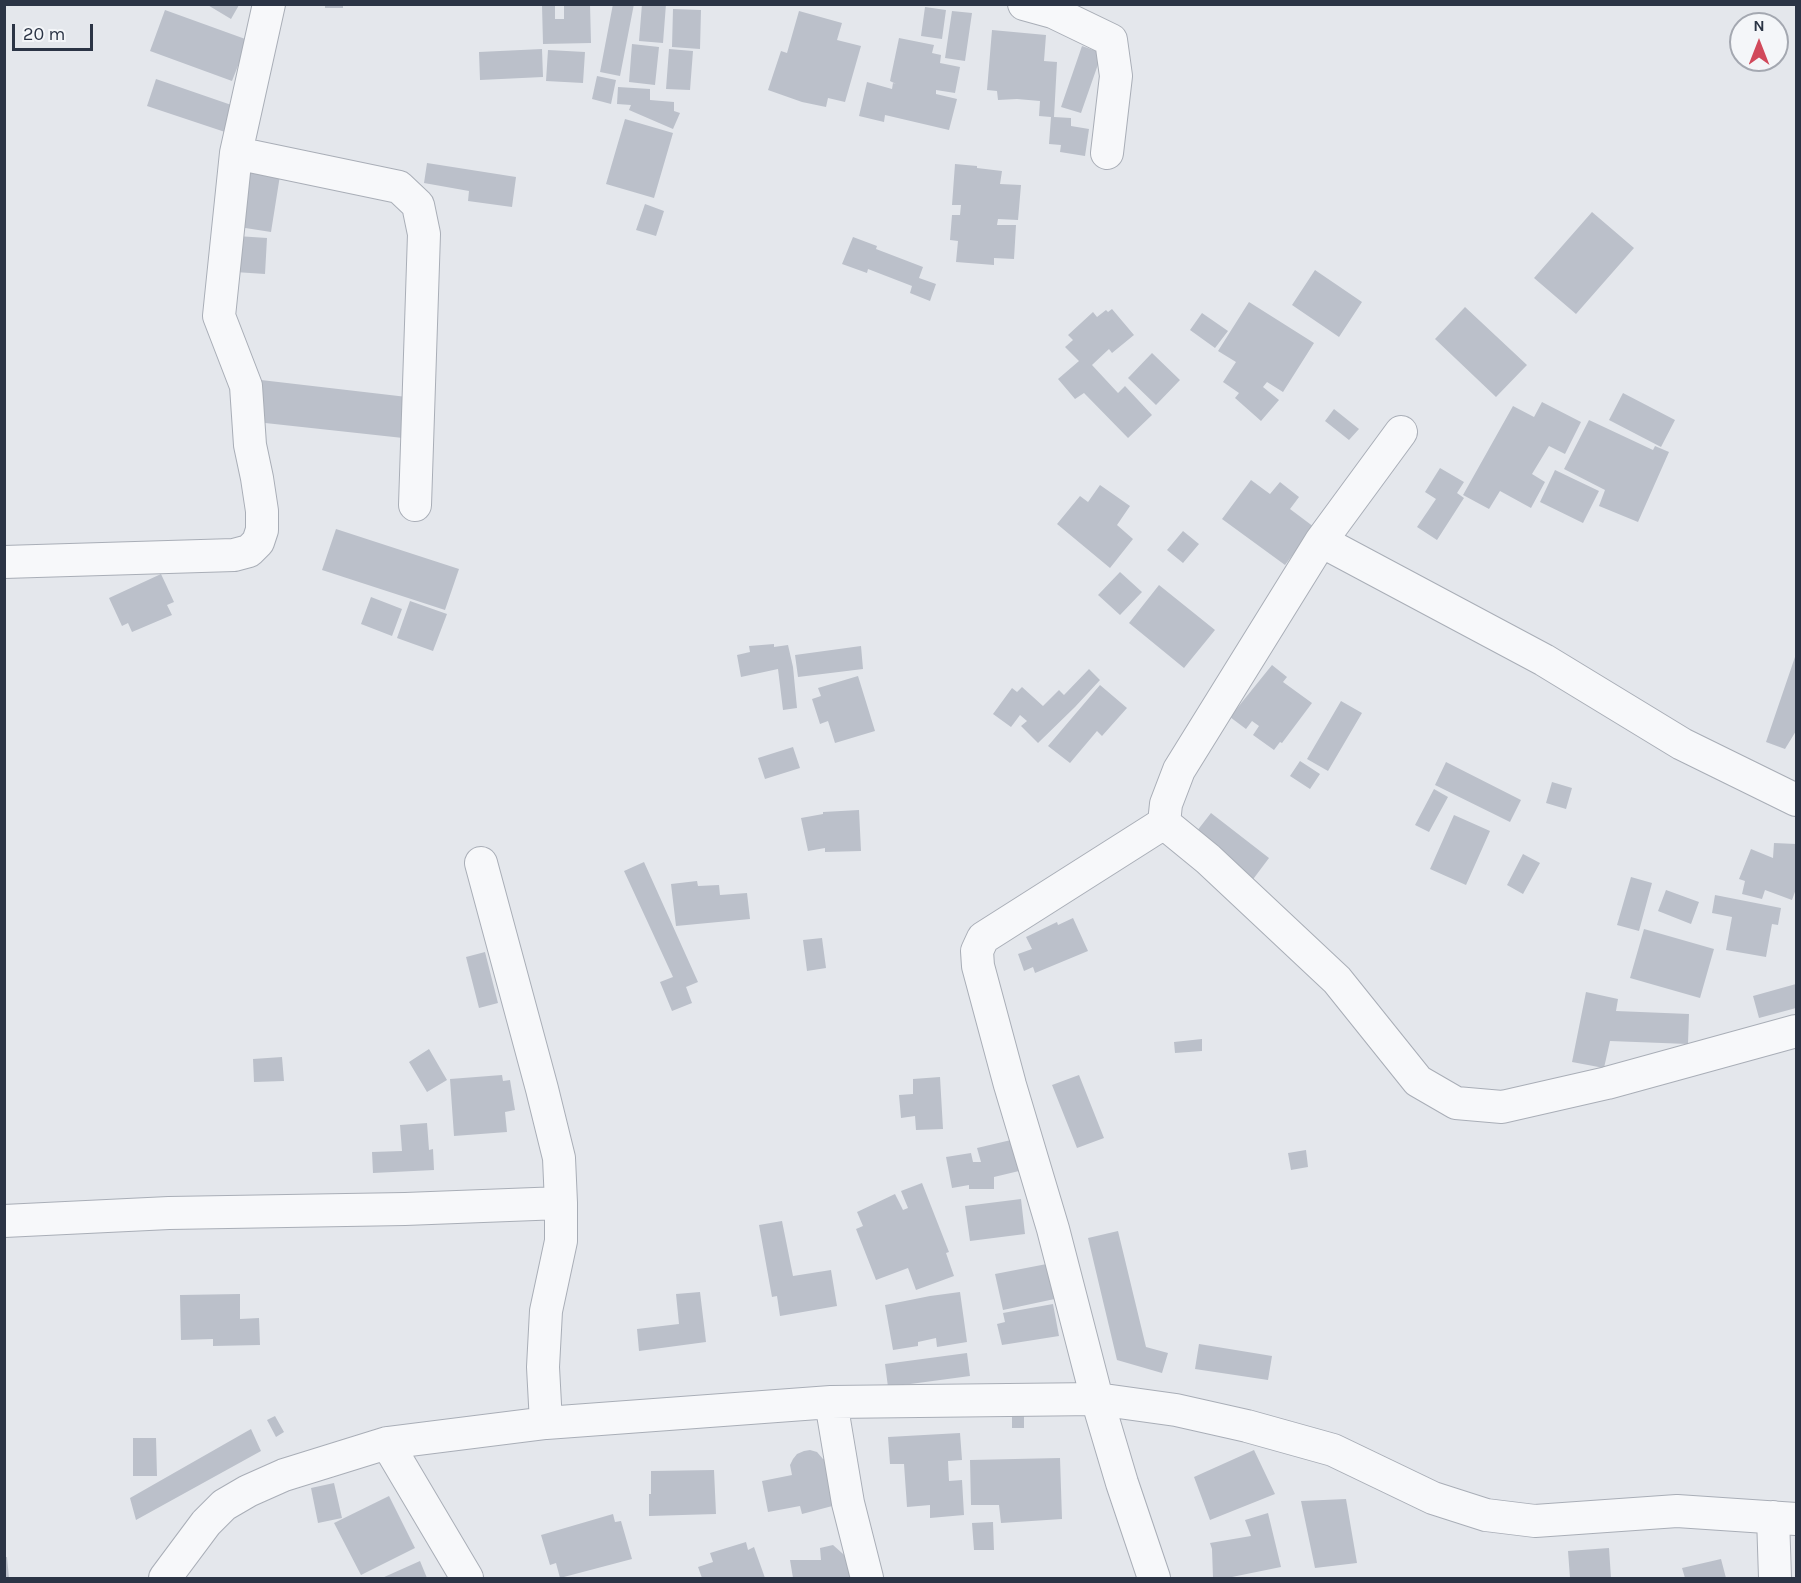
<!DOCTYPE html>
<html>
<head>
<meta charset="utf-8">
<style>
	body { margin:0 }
	#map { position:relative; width:1801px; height:1583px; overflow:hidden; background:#e4e7ec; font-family:Karla,sans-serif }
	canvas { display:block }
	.frame { position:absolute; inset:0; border:6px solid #2b3445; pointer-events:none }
	.north { position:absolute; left:1729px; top:12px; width:60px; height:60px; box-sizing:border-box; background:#f4f6f9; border:2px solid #a4a8b1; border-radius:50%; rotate:0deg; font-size:16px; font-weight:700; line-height:24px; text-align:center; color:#2b3445 }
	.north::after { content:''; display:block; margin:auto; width:21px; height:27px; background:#d1495b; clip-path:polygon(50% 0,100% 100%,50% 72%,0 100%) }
	.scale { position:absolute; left:12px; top:24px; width:81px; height:27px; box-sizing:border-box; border:3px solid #2b3445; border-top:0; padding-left:8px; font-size:18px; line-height:21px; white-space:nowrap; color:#2b3445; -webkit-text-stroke:4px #f4f6f9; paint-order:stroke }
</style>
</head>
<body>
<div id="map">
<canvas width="1801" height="1583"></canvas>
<div class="frame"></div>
<div class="north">N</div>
<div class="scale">20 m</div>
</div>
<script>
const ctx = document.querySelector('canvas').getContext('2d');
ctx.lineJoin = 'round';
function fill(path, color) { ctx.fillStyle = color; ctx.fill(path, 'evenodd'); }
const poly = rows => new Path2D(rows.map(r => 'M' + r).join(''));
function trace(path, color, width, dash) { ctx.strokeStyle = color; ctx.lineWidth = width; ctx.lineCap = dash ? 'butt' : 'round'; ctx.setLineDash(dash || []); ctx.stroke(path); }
fill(poly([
	[206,4,238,4,239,5,231,19],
	[325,4,343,4,343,8,325,8],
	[564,4,590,4,591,43,543,44,542,5,555,5,555,19,564,19],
	[613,4,634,4,620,76,600,72],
	[642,4,666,4,663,43,639,41],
	[925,7,946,10,942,39,921,36],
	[673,9,701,10,700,49,672,47],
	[165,10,248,40,232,81,150,51],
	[799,11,842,23,837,40,861,46,845,102,828,98,826,107,802,102,768,90,781,51,787,53],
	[952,11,972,13,965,61,945,58],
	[992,30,1046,35,1044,61,1057,62,1054,117,1071,118,1071,126,1089,129,1085,156,1060,152,1061,145,1049,144,1051,117,1039,116,1040,101,1017,99,998,100,997,91,987,90],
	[899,38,934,45,932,53,941,55,940,63,960,67,955,93,936,90,936,94,957,99,949,130,885,115,884,122,859,116,867,82,892,89,893,83,896,84,890,81],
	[632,44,659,47,655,85,629,82],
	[1082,46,1102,53,1081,113,1061,107],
	[542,49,543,77,480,80,479,52],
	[669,49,693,51,690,90,666,89],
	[548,50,585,52,583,83,546,81],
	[597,76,616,80,611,104,592,99],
	[156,79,243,109,234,135,147,106],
	[618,87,650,89,650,100,674,102,674,111,680,113,673,129,629,110,631,105,617,104],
	[625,119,673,133,654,198,606,184],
	[250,158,282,163,271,232,239,227],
	[427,163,516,177,512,207,468,201,469,191,424,183],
	[955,164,977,166,977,168,1002,171,1000,184,1021,185,1018,220,998,219,997,225,1016,225,1014,259,994,258,994,265,956,262,958,241,950,240,952,215,960,215,961,205,952,205],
	[645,204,664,211,656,236,636,230],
	[1592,212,1634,248,1576,314,1534,278],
	[237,236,267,238,265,274,235,272],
	[853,237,877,246,876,249,923,267,919,278,936,284,930,301,910,293,912,286,868,269,867,273,842,264],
	[1315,270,1362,302,1339,337,1292,305],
	[1249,302,1314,343,1283,392,1267,382,1263,387,1279,400,1261,421,1235,398,1239,393,1223,382,1236,362,1218,351],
	[1465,307,1527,365,1496,397,1435,339],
	[1112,309,1134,335,1112,353,1109,349,1092,365,1118,393,1125,386,1152,415,1128,438,1084,393,1075,399,1058,379,1079,361,1065,347,1073,340,1068,335,1093,312,1097,317,1106,310,1108,312],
	[1202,313,1228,331,1215,348,1190,330],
	[1152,353,1180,380,1156,405,1128,378],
	[261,380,407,397,403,438,256,422],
	[1623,393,1675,420,1661,447,1609,420],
	[1542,402,1581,422,1565,454,1549,446,1532,474,1545,482,1531,508,1500,491,1489,509,1463,495,1513,406,1534,417],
	[1334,409,1359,429,1349,440,1325,421],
	[1589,420,1653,450,1655,446,1669,452,1638,522,1599,506,1605,490,1564,469],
	[1440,468,1464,482,1457,493,1464,498,1437,540,1417,527,1436,499,1425,492],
	[1555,470,1599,491,1583,523,1540,502],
	[1251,480,1270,494,1280,482,1299,497,1290,509,1314,527,1285,565,1222,519],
	[1100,485,1130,506,1117,525,1133,539,1110,568,1057,524,1080,496,1088,502],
	[336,529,459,569,445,610,322,570],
	[1183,531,1199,544,1183,563,1167,550],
	[1120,572,1142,592,1120,615,1098,595],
	[161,574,174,602,167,605,172,615,132,632,128,623,122,626,109,598],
	[1159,585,1215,630,1184,668,1129,623],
	[371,597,402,609,392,636,361,624],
	[410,601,447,614,433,651,397,638],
	[774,644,774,647,788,645,793,667,797,708,783,710,778,669,741,677,737,655,750,652,749,646],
	[861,646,863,669,798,677,795,655],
	[1796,654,1796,731,1785,749,1766,742],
	[1272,665,1287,677,1283,682,1312,703,1282,743,1280,742,1274,750,1253,735,1259,726,1252,721,1246,729,1230,717],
	[1089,669,1100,680,1075,707,1038,743,1021,726,1027,721,1020,715,1011,727,993,714,1012,688,1017,692,1022,687,1043,706,1059,690,1064,695],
	[858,676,875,731,835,743,828,721,820,724,812,699,821,696,818,688],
	[1100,685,1127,708,1102,736,1097,731,1070,763,1048,746],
	[1341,701,1362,713,1328,771,1307,759],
	[793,747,800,768,765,779,758,758],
	[1300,761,1320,774,1310,789,1290,776],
	[1446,762,1521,800,1510,822,1435,785],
	[1552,782,1572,788,1566,809,1546,803],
	[1434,789,1448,797,1429,832,1415,825],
	[859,810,861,851,825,852,825,848,808,851,801,818,823,814,823,812],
	[1211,813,1269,858,1251,882,1193,836],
	[1454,815,1490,831,1466,885,1430,869],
	[1774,843,1796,844,1796,889,1792,900,1765,890,1762,899,1742,894,1745,881,1739,879,1751,849,1773,858],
	[1523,854,1540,863,1523,894,1507,885],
	[644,862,698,982,686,987,692,1003,672,1011,660,982,673,977,624,871],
	[1631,877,1652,883,1639,931,1617,925],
	[697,881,698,886,719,885,720,895,747,893,750,919,676,926,671,884],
	[1666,890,1699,902,1691,924,1658,911],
	[1715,895,1781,908,1778,925,1772,924,1766,957,1726,950,1732,917,1712,913],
	[1073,918,1088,951,1035,973,1033,967,1024,971,1018,954,1032,949,1026,937,1057,922,1058,925],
	[1644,929,1714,949,1700,998,1630,978],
	[822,938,826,968,807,971,803,940],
	[485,952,498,1003,479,1008,466,957],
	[1796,984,1796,1008,1759,1018,1753,996],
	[1586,992,1618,999,1616,1011,1689,1014,1688,1044,1610,1041,1604,1068,1572,1062],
	[1202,1039,1202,1051,1175,1053,1174,1042],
	[429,1049,447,1080,427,1092,409,1062],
	[282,1057,284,1081,254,1082,253,1059],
	[502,1075,503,1081,510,1080,515,1110,505,1112,507,1132,454,1136,450,1079],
	[1079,1075,1104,1138,1077,1148,1052,1085],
	[940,1077,943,1129,916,1130,915,1116,901,1118,899,1095,913,1094,913,1079],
	[427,1123,429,1150,433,1149,434,1170,373,1173,372,1152,402,1151,400,1125],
	[1011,1140,1019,1171,994,1177,994,1189,969,1189,969,1185,952,1188,946,1157,971,1153,973,1162,981,1162,977,1148],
	[1306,1150,1308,1167,1291,1170,1288,1153],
	[922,1183,949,1252,946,1253,954,1276,916,1290,908,1268,876,1280,856,1229,863,1226,857,1212,895,1194,903,1210,908,1208,901,1191],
	[1021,1199,1025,1234,970,1241,965,1206],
	[782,1221,793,1276,831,1270,837,1306,780,1316,777,1296,772,1297,759,1225],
	[1118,1231,1146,1347,1168,1353,1162,1373,1117,1360,1088,1238],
	[1057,1262,1064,1297,1003,1310,995,1274],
	[700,1292,706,1342,639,1351,637,1329,679,1324,676,1294],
	[960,1292,967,1342,937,1347,936,1338,918,1342,918,1346,893,1350,885,1305,930,1296],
	[240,1294,240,1319,259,1318,260,1345,213,1346,213,1339,181,1340,180,1295],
	[1053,1304,1059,1336,1002,1345,997,1324,1005,1322,1003,1313],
	[1199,1344,1272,1356,1268,1380,1195,1369],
	[967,1353,970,1376,888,1387,885,1364],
	[1012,1414,1024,1414,1024,1428,1012,1428],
	[275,1416,284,1432,276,1437,267,1420],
	[251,1429,261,1451,136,1520,130,1498],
	[960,1433,962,1460,948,1461,949,1481,962,1480,964,1515,930,1518,930,1505,907,1507,904,1464,890,1464,888,1437],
	[133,1438,156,1438,157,1476,133,1476],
	[810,1450,817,1452,823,1459,830,1458,840,1504,802,1514,800,1506,768,1512,762,1481,792,1475,790,1465,793,1459,797,1454,804,1451],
	[1254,1450,1275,1494,1210,1520,1194,1477],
	[1060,1458,1062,1519,1001,1523,999,1505,971,1505,970,1460],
	[714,1470,716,1514,649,1516,649,1494,651,1494,651,1471],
	[334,1483,342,1518,318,1523,311,1488],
	[389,1496,415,1548,361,1575,334,1523],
	[1346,1499,1357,1563,1315,1568,1301,1501],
	[1268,1513,1281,1567,1227,1578,1213,1578,1212,1549,1210,1543,1251,1536,1245,1520],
	[613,1514,615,1522,621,1521,632,1559,560,1578,556,1563,550,1565,541,1535],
	[993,1522,994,1550,974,1550,972,1523],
	[746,1542,748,1550,754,1547,765,1578,702,1578,698,1567,713,1562,710,1553],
	[833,1545,851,1561,855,1578,793,1578,790,1560,821,1560,820,1548],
	[1609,1548,1611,1578,1570,1578,1568,1551],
	[4,1557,7,1557,9,1578,4,1578],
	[1721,1559,1726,1578,1685,1578,1682,1568],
	[420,1561,427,1578,382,1578]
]), '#bbc0ca');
const minor = poly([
	[1024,4,1053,12,1111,40,1116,76,1107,153],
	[236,153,399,187,418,205,424,234,415,505],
	[1401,432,1321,541,1179,770,1166,804,1164,823,1208,859,1337,980,1418,1081,1456,1103,1502,1107,1607,1083,1796,1031],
	[1321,541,1544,660,1682,744,1796,800],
	[4,562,234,555,249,551,258,542,262,530,262,511,257,478,250,445,246,386,219,316,236,153,269,4],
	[481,863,542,1089,559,1158,561,1203,561,1241,546,1311,543,1367,546,1423],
	[4,1221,169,1213,405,1209,561,1203],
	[831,1402,848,1503,867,1578],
	[387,1443,467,1578],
	[1773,1517,1775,1578],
	[165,1578,206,1523,224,1505,248,1491,284,1475,387,1443,546,1423,831,1402,1097,1399,1176,1410,1247,1426,1333,1450,1433,1498,1486,1515,1535,1521,1677,1511,1796,1519],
	[1154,1578,1122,1483,1097,1399,1053,1229,1010,1085,978,966,977,951,983,938,1164,823]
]);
trace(minor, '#a9aeb7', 34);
trace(minor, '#f7f8fa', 32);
</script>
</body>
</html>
